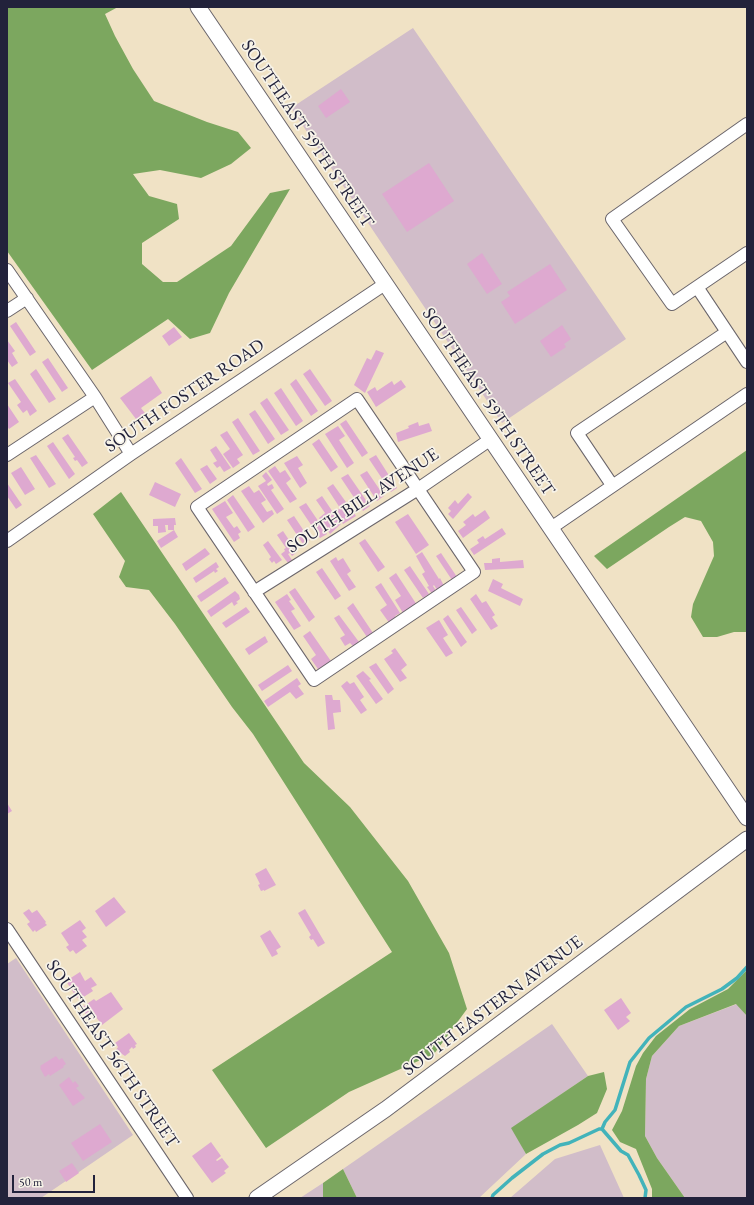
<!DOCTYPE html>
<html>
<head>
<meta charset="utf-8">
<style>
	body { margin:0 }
	#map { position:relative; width:754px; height:1205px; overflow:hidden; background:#f0e2c5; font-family:"EB Garamond",serif }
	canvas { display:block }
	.frame { position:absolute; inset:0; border:8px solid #22223b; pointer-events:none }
	.scale { position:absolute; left:12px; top:1175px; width:83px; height:18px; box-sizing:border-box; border:2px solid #22223b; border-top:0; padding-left:5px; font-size:12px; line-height:14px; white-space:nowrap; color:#22223b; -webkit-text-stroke:3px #f7f3e8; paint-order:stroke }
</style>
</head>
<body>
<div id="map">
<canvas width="754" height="1205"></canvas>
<div class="frame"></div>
<div class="scale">50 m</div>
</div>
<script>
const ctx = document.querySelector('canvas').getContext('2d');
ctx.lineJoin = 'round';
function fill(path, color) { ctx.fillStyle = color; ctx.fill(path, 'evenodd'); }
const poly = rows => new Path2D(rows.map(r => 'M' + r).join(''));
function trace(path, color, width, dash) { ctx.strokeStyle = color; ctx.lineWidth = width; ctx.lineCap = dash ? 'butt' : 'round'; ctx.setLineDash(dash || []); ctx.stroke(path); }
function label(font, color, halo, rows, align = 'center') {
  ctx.font = font + ' "EB Garamond",serif'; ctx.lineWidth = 3.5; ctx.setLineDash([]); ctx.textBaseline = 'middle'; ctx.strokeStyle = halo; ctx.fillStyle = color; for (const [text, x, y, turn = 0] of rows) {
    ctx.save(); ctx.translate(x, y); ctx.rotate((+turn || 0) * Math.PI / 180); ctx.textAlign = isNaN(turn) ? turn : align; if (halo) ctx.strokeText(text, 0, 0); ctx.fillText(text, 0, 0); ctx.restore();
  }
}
fill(poly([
	[413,28,626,339,502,423,291,108],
	[16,958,133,1135,41,1198,7,1198,7,964],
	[737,1004,747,1016,747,1198,685,1198,657,1158,645,1136,646,1079,652,1056,679,1026],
	[552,1024,588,1076,512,1128,526,1154,479,1198,357,1198,343,1169],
	[600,1145,624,1198,510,1198,555,1159],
	[323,1183,323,1198,300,1198]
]), '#d1bdc9');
fill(poly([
	[7,7,118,7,105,14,115,36,133,69,154,101,207,122,238,132,251,148,231,164,201,178,160,170,133,174,149,196,177,204,179,219,142,243,142,264,163,282,177,282,231,246,270,193,290,189,229,293,210,333,190,339,168,319,92,370,7,251],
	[747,450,747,632,734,632,717,637,703,637,691,617,693,604,714,556,713,542,701,521,685,517,669,527,607,569,594,556],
	[121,492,304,763,350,807,408,881,449,953,467,1009,434,1054,349,1092,266,1148,212,1070,392,952,253,734,232,707,175,624,149,590,126,587,119,577,125,561,93,514],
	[747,970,747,1016,736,1004,679,1026,652,1056,646,1079,645,1136,657,1158,685,1198,652,1198,652,1189,636,1149,620,1142,612,1130,622,1111,636,1066,643,1053,656,1036,690,1009,728,989],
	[604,1072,607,1089,597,1113,578,1125,526,1154,511,1128,588,1076],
	[343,1169,357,1198,323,1198,323,1183]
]), '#7ca75f');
trace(poly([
	[602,1129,605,1122,615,1110,630,1062,649,1038,686,1007,722,989,737,978,747,967],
	[602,1129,621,1151,628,1155,639,1175,646,1190,645,1198],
	[492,1198,493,1195,512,1178,543,1154,560,1145,569,1143,599,1129,602,1129]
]), '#42b3ba', 3.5);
fill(poly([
	[341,89,350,102,326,118,318,106],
	[429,163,454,201,407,232,382,194],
	[482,253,502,284,487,294,467,264],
	[550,264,567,290,515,324,501,302,510,296,507,292],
	[16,322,36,352,30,356,10,326],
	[562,325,571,339,564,344,566,347,551,357,540,341],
	[174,327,182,337,169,346,162,336],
	[7,340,15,351,12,353,18,363,12,367,7,360],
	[376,350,384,353,365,393,354,385,367,358,371,360],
	[48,358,68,388,62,392,42,362],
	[36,369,56,399,49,403,30,374],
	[310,369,332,401,325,406,303,374],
	[151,376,162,393,141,408,148,417,139,423,120,398],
	[15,379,37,411,30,416,27,410,23,413,17,405,21,402,8,383],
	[296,379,318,411,311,416,290,384],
	[401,380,406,387,376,407,367,392,375,387,377,391,392,381,394,385],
	[281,388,303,421,296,426,274,393],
	[267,398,289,430,281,435,260,403],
	[7,404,19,422,9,429,7,426],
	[255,410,275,439,268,444,249,414],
	[238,418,260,451,253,455,232,422],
	[346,420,368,453,362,457,340,424],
	[418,422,419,426,429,423,432,431,398,442,396,433,409,428,408,426],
	[338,426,345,436,339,440,354,463,347,468,325,434],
	[227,431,243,455,237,459,240,463,233,468,223,454,230,449,220,435],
	[68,434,88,463,82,467,77,460,75,461,73,458,75,457,62,438],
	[319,439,338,467,331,472,312,444],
	[53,442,75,474,69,479,47,446],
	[216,446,231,468,224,472,220,466,217,468,213,463,217,461,210,450],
	[36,455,56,484,49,488,30,458],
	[376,455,397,488,391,492,369,459],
	[297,456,303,465,298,468,307,483,300,488,284,463],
	[181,458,202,489,195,493,175,463],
	[207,465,217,479,210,484,200,469],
	[275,466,280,473,285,470,291,479,286,483,297,499,290,503,268,471],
	[21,467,35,489,25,495,11,473],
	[367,471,384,496,377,501,360,475],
	[266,472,272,480,267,484,268,486,272,484,274,488,271,490,284,509,277,514,258,486,266,481,262,476],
	[348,474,370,506,363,511,341,478],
	[155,482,181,494,175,507,149,495],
	[7,483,22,505,16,509,7,496],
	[333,484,356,516,343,524,335,512,340,508,327,488],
	[249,486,254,493,259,490,266,500,261,503,267,512,272,510,274,514,263,523,241,491],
	[468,493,472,497,453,519,448,514,451,511,448,508,455,500,458,504],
	[233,495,255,527,248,532,227,500],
	[322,496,341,524,330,534,319,518,325,513,316,500],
	[225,501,233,513,226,517,234,528,237,526,241,532,238,534,240,538,234,542,212,509],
	[306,503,327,534,320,538,299,507],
	[485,510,490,518,463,538,458,531,466,525,463,522,473,514,475,517],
	[408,514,429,545,416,554,395,522],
	[294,516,310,540,303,544,287,520],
	[175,518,176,525,174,525,174,530,168,530,168,525,165,525,166,532,158,533,158,526,153,526,153,519],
	[502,528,506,534,474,555,470,549,479,543,477,540,483,536,485,539],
	[174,530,178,537,161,548,157,541],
	[283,531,297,552,292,556,290,553,288,554,292,560,288,563,281,554,285,551,284,549,286,548,277,535],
	[365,539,385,567,378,572,359,543],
	[268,541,282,560,276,564,274,561,272,563,269,559,271,557,263,545],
	[205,548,210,554,186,571,182,564],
	[422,552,439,579,440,578,444,586,437,590,434,585,433,586,437,592,433,595,427,587,429,586,422,574,425,572,416,556],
	[441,553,457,577,452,580,436,556],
	[336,557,338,561,343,558,351,571,347,574,356,587,349,591,330,561],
	[500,558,500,562,523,560,524,568,485,570,484,563,492,563,492,559],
	[216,562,219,567,216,569,218,571,215,573,214,571,196,583,193,578],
	[410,566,429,594,423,598,404,570],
	[322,568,341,596,335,600,316,572],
	[396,573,417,605,403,613,395,600,401,596,389,578],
	[225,577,229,583,201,602,197,596],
	[493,579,503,584,501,588,523,599,520,606,488,591],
	[381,583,400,613,395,616,397,620,390,624,380,610,387,605,375,587],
	[295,588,315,617,309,622,289,592],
	[235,591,239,595,240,599,236,602,238,603,234,606,232,602,211,617,207,611],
	[287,594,291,600,289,601,295,609,291,611,301,626,294,630,275,602],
	[476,594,482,603,486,601,495,615,492,617,498,626,491,630,470,599],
	[353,603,373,633,367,637,347,608],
	[246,607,250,612,226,628,222,623],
	[461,607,477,630,472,634,456,610],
	[339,615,359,642,353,646,350,643,345,646,340,638,345,635,334,618],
	[448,615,467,642,461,647,443,619],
	[439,620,448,635,443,638,453,653,446,657,426,628],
	[310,631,333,664,320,672,311,659,316,655,303,636],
	[265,636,268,642,249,655,245,649],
	[395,648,407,665,401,670,407,678,400,682,384,659,393,653,391,651],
	[376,663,394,689,388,694,369,667],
	[288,665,292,671,262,691,258,685],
	[363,671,371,679,369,680,383,699,376,704,356,676],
	[297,678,301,684,298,686,304,694,296,699,290,692,268,707,264,701],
	[347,681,350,684,354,682,364,697,360,700,367,710,361,714,341,686],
	[325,695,332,695,333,700,340,700,341,712,333,713,335,729,328,730],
	[7,803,12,811,7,814],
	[266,868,276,885,264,891,264,890,261,891,258,885,260,884,255,874],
	[114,897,126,912,106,927,95,911],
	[29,909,32,913,37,910,46,922,45,923,47,925,36,932,35,930,33,932,27,924,30,922,23,913],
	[305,909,325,943,318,947,313,939,311,940,309,937,311,935,298,913],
	[80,920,86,928,82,931,87,937,82,940,87,946,76,954,73,950,70,952,66,947,69,945,61,933],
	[270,930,281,947,276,950,278,954,272,957,260,936],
	[80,972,85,981,91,977,97,985,91,988,93,991,82,998,81,996,77,998,66,981],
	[111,992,123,1009,102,1025,93,1013,88,1017,81,1008,94,999,96,1001],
	[621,998,631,1013,626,1017,630,1021,618,1030,604,1010],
	[129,1033,137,1044,135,1045,136,1047,133,1049,132,1047,129,1050,130,1052,125,1056,122,1054,120,1055,116,1050,118,1047,115,1043],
	[56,1056,59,1060,62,1058,66,1064,63,1066,64,1067,50,1076,49,1074,45,1077,40,1068,41,1067,40,1066],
	[69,1077,73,1083,75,1081,79,1086,76,1088,85,1098,73,1106,59,1085],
	[100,1124,112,1142,83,1161,71,1143],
	[211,1142,221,1156,216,1160,217,1161,222,1158,229,1167,224,1171,226,1173,212,1183,192,1156],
	[72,1163,79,1173,66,1182,59,1171]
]), '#dea9d0');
const minor = poly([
	[747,124,612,219,672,304,747,253],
	[7,270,95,397,131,454],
	[697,287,747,362],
	[7,311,27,298],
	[357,399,474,572,314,680,197,507,357,399],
	[7,455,95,397],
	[612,485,577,433,727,332],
	[551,528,747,394],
	[7,541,131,454,385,284],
	[254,592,418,489,491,439],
	[7,929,187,1198]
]);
const major = poly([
	[198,7,747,818],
	[257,1198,386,1109,747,839]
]);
trace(minor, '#6a656b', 14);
trace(major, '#6a656b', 17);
trace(minor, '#fff', 12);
trace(major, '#fff', 15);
label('18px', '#22223b', '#f7f3e8', [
	["SOUTHEAST 59TH STREET",307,134,56],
	["SOUTH FOSTER ROAD",185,396,-34],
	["SOUTHEAST 59TH STREET",488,402,56],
	["SOUTH BILL AVENUE",363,501,-33],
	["SOUTH EASTERN AVENUE",493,1006,-37],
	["SOUTHEAST 56TH STREET",112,1054,56]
]);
</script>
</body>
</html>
